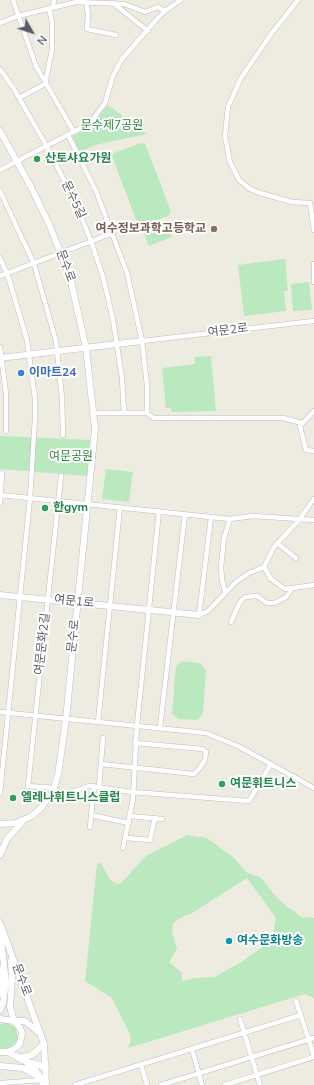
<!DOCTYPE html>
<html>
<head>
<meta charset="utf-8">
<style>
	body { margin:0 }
	#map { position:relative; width:314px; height:1085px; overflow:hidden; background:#eeece0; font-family:"Nunito Sans",sans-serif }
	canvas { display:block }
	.north { position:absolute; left:12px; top:12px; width:40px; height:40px; -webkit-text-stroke:3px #fff; paint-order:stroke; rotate:129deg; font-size:11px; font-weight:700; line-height:16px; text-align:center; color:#595c63 }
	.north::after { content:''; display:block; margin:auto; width:14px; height:18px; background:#595c63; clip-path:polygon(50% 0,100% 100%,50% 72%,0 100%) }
</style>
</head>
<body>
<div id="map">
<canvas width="314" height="1085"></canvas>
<div class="north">N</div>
</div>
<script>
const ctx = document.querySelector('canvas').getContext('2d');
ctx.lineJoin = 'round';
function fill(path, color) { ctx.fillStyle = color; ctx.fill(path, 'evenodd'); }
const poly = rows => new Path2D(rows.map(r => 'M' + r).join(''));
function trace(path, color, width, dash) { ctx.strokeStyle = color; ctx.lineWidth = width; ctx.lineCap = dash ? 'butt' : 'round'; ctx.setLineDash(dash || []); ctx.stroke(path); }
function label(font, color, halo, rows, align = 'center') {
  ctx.font = font + ' "Nunito Sans","Noto Sans KR",sans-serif'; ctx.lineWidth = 4; ctx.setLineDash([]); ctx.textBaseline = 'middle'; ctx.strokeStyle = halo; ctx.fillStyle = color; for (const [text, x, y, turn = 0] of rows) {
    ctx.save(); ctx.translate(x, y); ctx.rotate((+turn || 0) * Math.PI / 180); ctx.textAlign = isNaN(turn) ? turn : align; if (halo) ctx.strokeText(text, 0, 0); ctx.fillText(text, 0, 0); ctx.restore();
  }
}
fill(poly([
	[108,105,147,134,95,145,80,152,72,137,91,126],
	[141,143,145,144,171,211,168,216,141,226,138,225,112,156,114,153],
	[167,224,172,237,149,246,144,233],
	[285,259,288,291,284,291,286,311,244,316,238,265],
	[309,282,312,310,293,311,291,284],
	[211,356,216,411,172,412,171,408,166,408,162,368,195,364,195,357],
	[0,436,90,440,88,476,0,469],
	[106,469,133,472,129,502,102,499],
	[182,661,200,663,206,670,203,714,200,718,196,720,178,719,172,713,176,666],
	[187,835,207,838,234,858,246,872,261,878,279,900,301,917,314,918,314,998,305,994,128,1048,131,1041,130,1035,112,998,85,981,97,864,101,863,110,880,117,884,121,883,146,856],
	[247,878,276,918,272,940,243,961,215,977,195,978,182,981,182,973,169,962,177,949,172,932,173,924,177,920,186,915,189,915],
	[8,1023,16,1028,18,1040,9,1048,0,1048,0,1024]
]), '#bae8bf');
const street = poly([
	[13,0,36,66,74,132],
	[77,0,76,2,124,4,145,12,158,7,165,11],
	[298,0,271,34,241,78,228,107,225,136,230,162,239,180,250,189,260,193,292,202,310,203,314,230],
	[86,2,88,14,87,29,116,35],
	[113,3,148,31],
	[53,7,54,0],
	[0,23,18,16,76,2],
	[0,69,14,89,46,145,76,204,91,241,103,277,113,320,122,378,124,413],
	[19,98,45,84,52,50,52,22,49,8],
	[68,135,96,191,127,273,142,341,147,385,147,413],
	[0,170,83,127,93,119,105,103,113,76,122,59,156,20,165,11,181,0],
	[0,191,34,264,56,341,62,398,63,435],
	[0,258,9,279,27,340,35,399,35,418,30,498,0,793],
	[314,264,314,282],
	[0,276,113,233],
	[142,341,314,321],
	[0,347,6,394,6,431],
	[314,411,300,426,306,450,314,451],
	[94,413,147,413,154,418,283,418,302,423],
	[0,495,230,519,253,516,314,520],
	[0,503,2,473],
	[211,517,199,615,208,611,236,582,249,573,264,567,274,547,299,520,314,499],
	[277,543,296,558],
	[264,567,271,579,285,589,314,585],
	[225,591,222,580,221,567,224,538,230,519],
	[231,622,240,602,245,597,257,596,267,603,275,603,286,597,292,589],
	[0,712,206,733,240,747,314,788],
	[98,722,120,507],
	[160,727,185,514],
	[101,764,194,774,199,769,205,760,206,752,203,749,135,743],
	[99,787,103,738],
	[55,788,28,786,61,476],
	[46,801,89,786,132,792,249,801,271,764],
	[91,815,129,823],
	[130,816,162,819],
	[90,827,94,786],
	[126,838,150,840,155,818],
	[123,848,133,799,137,725,159,511],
	[296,1001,314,1056],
	[240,1019,260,1085],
	[192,1049,202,1085],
	[141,1065,147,1085],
	[0,1083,42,1080],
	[75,1085,301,1015],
	[161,1085,314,1038],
	[225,1085,314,1057]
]);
const secondary = poly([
	[0,131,31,187,49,224,70,277,86,348,95,429,66,719,58,775,52,793,41,808,32,816,16,823,0,824],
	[0,358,142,341],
	[0,595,199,615],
	[0,855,7,839,22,822],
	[0,923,44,1044,46,1085],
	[11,961,12,980,10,1007,14,1021,25,1021,37,1031],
	[0,994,2,969],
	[0,1010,3,1003,6,982,0,932],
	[0,1019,14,1021,20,1028,22,1033,20,1043,17,1047,8,1052,0,1052],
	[8,1052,25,1061,36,1071,41,1078,43,1085],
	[18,1058,32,1055,44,1044],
	[28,1062,46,1067],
	[0,1066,23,1068,38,1077]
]);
trace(street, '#bbbdc3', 5.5);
trace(secondary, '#bbbec6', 7);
trace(street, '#fff', 4.5);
trace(secondary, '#fff', 6);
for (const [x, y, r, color] of [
	[37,159,4,"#2e9e5b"],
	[214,229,4,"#8d6e63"],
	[21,373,4,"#3f7fe0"],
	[45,508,4,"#2e9e5b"],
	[222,784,4,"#2e9e5b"],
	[13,798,4,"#2e9e5b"],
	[229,941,4,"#0f9aa8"]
]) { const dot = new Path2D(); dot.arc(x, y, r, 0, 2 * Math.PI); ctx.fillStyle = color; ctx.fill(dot); trace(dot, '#fff', 1.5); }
label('12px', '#2e863c', '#fff', [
	["문수제7공원",112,126],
	["여문공원",71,457]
]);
label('bold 12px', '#27864d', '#fff', [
	["산토샤요가원",45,159],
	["한gym",53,508],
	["여문휘트니스",230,784],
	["엘레나휘트니스클럽",21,798]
], 'left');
label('12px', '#595c63', '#fff', [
	["문수5길",73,200,65],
	["문수로",65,266,70],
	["여문2로",228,331,-7],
	["여문1로",74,602,6],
	["문수로",74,636,-84],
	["여문문화2길",43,644,-84],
	["문수로",21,980,70]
]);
label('bold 12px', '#785e54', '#fff', [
	["여수정보과학고등학교",206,229]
], 'right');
label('bold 12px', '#366cbe', '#fff', [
	["이마트24",29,373]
], 'left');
label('bold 12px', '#0d838f', '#fff', [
	["여수문화방송",237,941]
], 'left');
</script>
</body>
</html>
